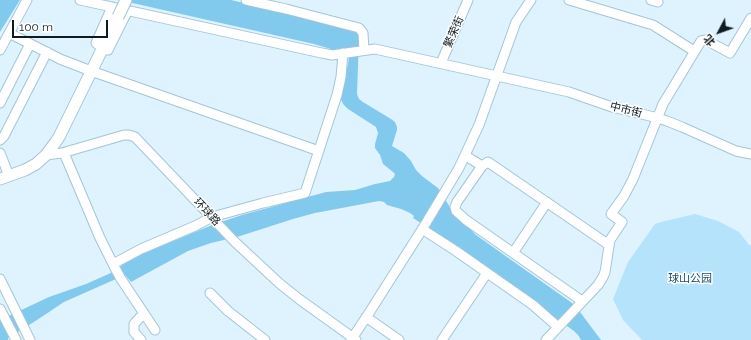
<!DOCTYPE html>
<html>
<head>
<meta charset="utf-8">
<style>
	body { margin:0 }
	#map { position:relative; width:751px; height:340px; overflow:hidden; background:#dff3fe; font-family:Raleway,"Noto Sans SC",sans-serif }
	canvas { display:block }
	.north { position:absolute; left:699px; top:12px; width:40px; height:40px; -webkit-text-stroke:3px #fff; paint-order:stroke; rotate:229deg; font-size:11px; font-weight:700; line-height:16px; text-align:center; color:#0e1b21 }
	.north::after { content:''; display:block; margin:auto; width:14px; height:18px; background:#0e1b21; clip-path:polygon(50% 0,100% 100%,50% 72%,0 100%) }
	.scale { position:absolute; left:12px; top:20px; width:96px; height:18px; box-sizing:border-box; border:2px solid #0e1b21; border-top:0; padding-left:5px; font-size:12px; line-height:14px; white-space:nowrap; color:#0e1b21; -webkit-text-stroke:3px #fff; paint-order:stroke }
</style>
</head>
<body>
<div id="map">
<canvas width="751" height="340"></canvas>
<div class="north">北</div>
<div class="scale">100 m</div>
</div>
<script>
const ctx = document.querySelector('canvas').getContext('2d');
ctx.lineJoin = 'round';
function fill(path, color) { ctx.fillStyle = color; ctx.fill(path, 'evenodd'); }
const poly = rows => new Path2D(rows.map(r => 'M' + r).join(''));
function trace(path, color, width, dash) { ctx.strokeStyle = color; ctx.lineWidth = width; ctx.lineCap = dash ? 'butt' : 'round'; ctx.setLineDash(dash || []); ctx.stroke(path); }
function label(font, color, halo, rows, align = 'center') {
  ctx.font = font + ' Raleway,"Noto Sans SC",sans-serif'; ctx.lineWidth = 3; ctx.setLineDash([]); ctx.textBaseline = 'middle'; ctx.strokeStyle = halo; ctx.fillStyle = color; for (const [text, x, y, turn = 0] of rows) {
    ctx.save(); ctx.translate(x, y); ctx.rotate((+turn || 0) * Math.PI / 180); ctx.textAlign = isNaN(turn) ? turn : align; if (halo) ctx.strokeText(text, 0, 0); ctx.fillText(text, 0, 0); ctx.restore();
  }
}
fill(poly([
	[695,214,718,221,739,232,749,245,751,246,751,340,642,340,623,320,613,299,628,262,655,224,661,222]
]), '#b4e3fb');
fill(poly([
	[0,0,20,0,0,32],
	[119,0,231,0,355,29,358,33,359,38,357,94,359,99,363,102,391,119,395,122,397,127,397,130,392,146,404,153,411,161,416,170,422,176,438,188,453,212,476,235,572,303,580,312,601,340,581,340,578,335,574,331,453,244,413,218,414,216,410,213,401,209,387,205,384,202,379,201,315,213,293,219,237,237,211,243,188,251,131,282,125,275,64,302,37,320,8,338,8,340,0,340,0,320,49,297,86,284,113,272,120,267,125,262,130,259,212,225,242,215,326,192,355,190,375,184,390,181,394,177,395,174,393,172,383,164,380,155,375,148,375,144,378,133,376,127,348,109,343,104,340,97,348,64,349,57,347,52,334,50,314,44]
]), '#81caee');
const minor = poly([
	[80,0,317,52,332,55,375,49,569,92,612,107,654,117,667,121,682,127,736,151,751,154],
	[246,0,286,9,359,28,363,33,364,50],
	[569,0,653,25,694,51],
	[651,0,658,2],
	[112,7,96,43,102,48,108,50,128,10],
	[9,33,60,59,91,71,319,151],
	[0,50,27,0],
	[441,63,468,0],
	[0,103,30,44],
	[0,140,4,136,47,52],
	[0,153,9,176],
	[64,153,100,238,115,268,121,279,155,330],
	[46,155,62,153,124,135,129,135,135,137,235,242,279,283,299,299,356,340],
	[466,156,482,166],
	[422,229,456,251,533,305,558,327],
	[513,253,547,202],
	[113,264,141,249,195,226,212,217,263,203,305,193,337,95,341,77,343,53],
	[0,279,30,340],
	[210,293,228,311,265,340],
	[582,301,466,220,456,211,455,207,457,202,482,166,488,162,609,245],
	[0,309,16,340],
	[366,317,399,340],
	[141,340,134,332,134,324,144,313],
	[351,340,369,313,423,228,459,168,479,125,516,22,531,0],
	[442,340,487,273],
	[546,340,598,285,603,277,605,272,610,240,622,222,611,214,624,196,633,179,663,104,701,41,706,40,730,53,751,18]
]);
const major = poly([
	[0,179,25,170,36,164,46,155,55,143,59,137,118,17]
]);
trace(minor, '#a4c5d6', 11);
trace(major, '#a4c5d6', 13);
trace(minor, '#fff', 9);
trace(major, '#fff', 11);
const majorBridge = poly([
	[118,17,126,0]
]);
trace(majorBridge, '#a4c5d6', 13, []);
trace(majorBridge, '#fff', 11);
label('11px', '#0e1b21', '#fff', [
	["繁荣街",454,32,-67],
	["中市街",626,110,14],
	["环球路",207,212,47]
]);
label('11px', '#18526a', '#fff', [
	["球山公园",690,279]
]);
</script>
</body>
</html>
